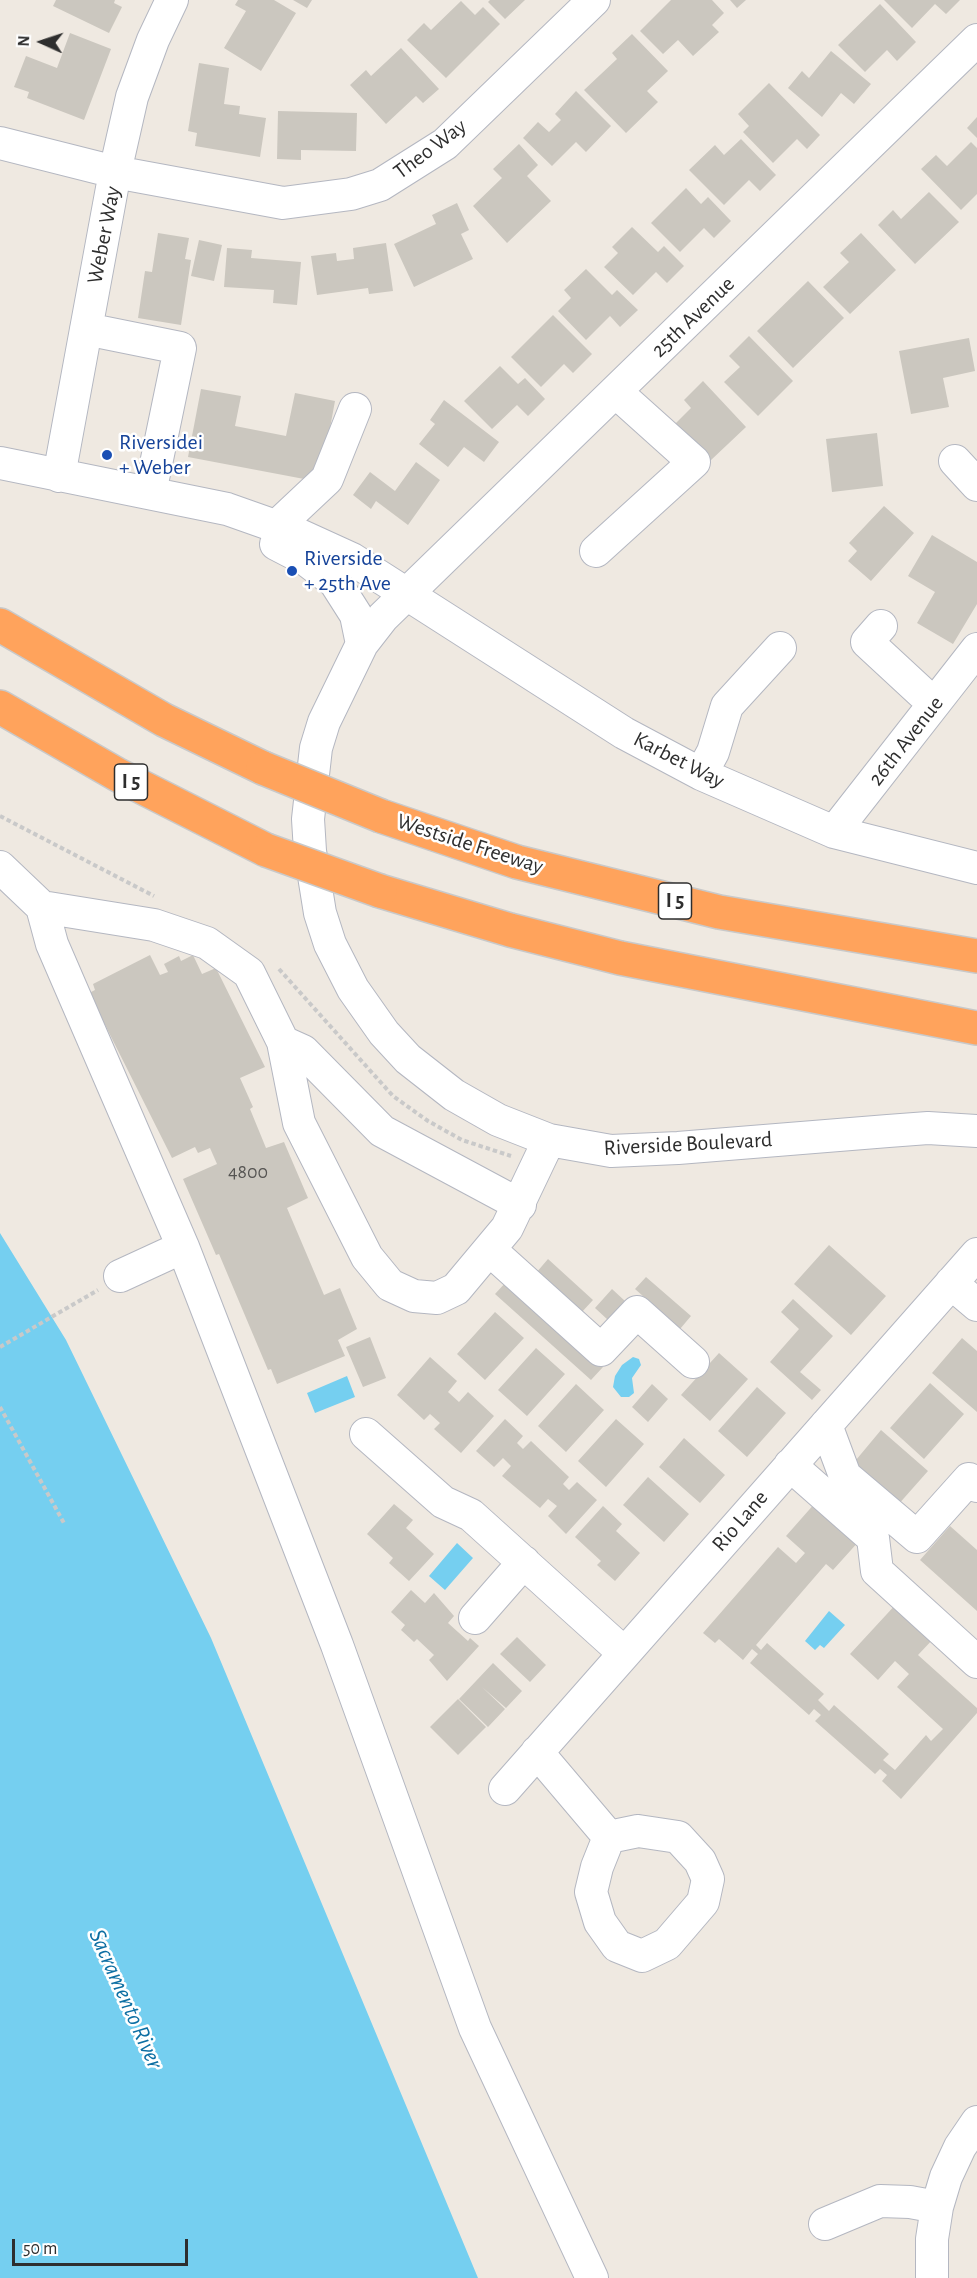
<!DOCTYPE html>
<html>
<head>
<meta charset="utf-8">
<style>
	body { margin:0 }
	#map { position:relative; width:977px; height:2278px; overflow:hidden; background:#efe9e1; font-family:"Alegreya Sans",sans-serif }
	canvas { display:block }
	.north { position:absolute; left:12px; top:12px; width:60px; height:60px; -webkit-text-stroke:4px #fff; paint-order:stroke; rotate:273deg; font-size:16px; font-weight:700; line-height:24px; text-align:center; color:#2e2e2e }
	.north::after { content:''; display:block; margin:auto; width:21px; height:27px; background:#2e2e2e; clip-path:polygon(50% 0,100% 100%,50% 72%,0 100%) }
	.scale { position:absolute; left:12px; top:2239px; width:176px; height:27px; box-sizing:border-box; border:3px solid #2e2e2e; border-top:0; padding-left:8px; font-size:18px; line-height:21px; white-space:nowrap; color:#2e2e2e; -webkit-text-stroke:4px #fff; paint-order:stroke }
</style>
</head>
<body>
<div id="map">
<canvas width="977" height="2278"></canvas>
<div class="north">N</div>
<div class="scale">50 m</div>
</div>
<script>
const ctx = document.querySelector('canvas').getContext('2d');
ctx.lineJoin = 'round';
function fill(path, color) { ctx.fillStyle = color; ctx.fill(path, 'evenodd'); }
const poly = rows => new Path2D(rows.map(r => 'M' + r).join(''));
function trace(path, color, width, dash) { ctx.strokeStyle = color; ctx.lineWidth = width; ctx.lineCap = dash ? 'butt' : 'round'; ctx.setLineDash(dash || []); ctx.stroke(path); }
function label(font, color, halo, rows, align = 'center') {
  ctx.font = font + ' "Alegreya Sans",sans-serif'; ctx.lineWidth = 5; ctx.setLineDash([]); ctx.textBaseline = 'middle'; ctx.strokeStyle = halo; ctx.fillStyle = color; for (const [text, x, y, turn = 0] of rows) {
    ctx.save(); ctx.translate(x, y); ctx.rotate((+turn || 0) * Math.PI / 180); ctx.textAlign = isNaN(turn) ? turn : align; if (halo) ctx.strokeText(text, 0, 0); ctx.fillText(text, 0, 0); ctx.restore();
  }
}
fill(poly([
	[0,1233,66,1340,211,1638,478,2278,0,2278],
	[633,1357,639,1359,641,1365,632,1378,634,1393,629,1397,621,1397,613,1387,615,1376,622,1365],
	[347,1376,355,1397,315,1413,307,1393],
	[457,1543,473,1558,445,1590,429,1576],
	[829,1611,845,1625,824,1648,820,1645,815,1650,805,1641]
]), '#75cff0');
fill(poly([
	[56,0,115,0,114,3,122,7,109,33,53,6],
	[238,0,274,0,296,13,261,71,224,48,246,11,235,5],
	[293,0,312,0,307,8],
	[490,0,525,0,505,19,488,2],
	[671,0,712,0,724,13,712,25,719,32,693,56,678,40,663,54,640,31],
	[730,0,746,0,737,8],
	[884,0,960,0,946,14,935,4,912,28],
	[461,1,475,15,483,7,500,24,446,78,407,40,424,23,431,30],
	[880,4,916,42,897,61,887,50,865,72,838,45],
	[70,33,111,49,84,120,27,98,29,92,14,87,26,56,57,68],
	[632,34,668,71,647,91,658,102,626,133,584,90,617,59,612,53],
	[401,48,439,89,423,103,416,96,386,124,350,85,366,70,371,76],
	[831,51,871,84,854,104,841,93,822,117,788,88,802,71,809,78],
	[199,63,229,68,224,104,240,106,239,114,266,118,260,157,195,146,197,133,188,131],
	[769,83,820,135,807,149,797,139,773,163,743,132,749,126,738,114],
	[576,91,611,126,586,152,576,142,552,166,523,138,538,122,549,132,561,120,555,114],
	[278,111,357,113,356,151,301,150,301,160,277,159],
	[977,117,977,138,967,128],
	[741,139,776,175,760,191,749,180,724,205,689,170,715,145,724,155],
	[971,142,977,148,977,194,961,210,921,169,936,155,947,166],
	[519,144,538,165,527,176,551,201,507,243,473,206,502,178,493,169],
	[686,188,701,204,708,197,731,221,714,238,704,228,680,252,651,223],
	[929,192,959,222,915,264,878,225,893,210,901,219],
	[457,203,469,230,461,234,473,259,414,287,394,244,436,224,432,215],
	[632,227,658,252,664,246,684,266,667,283,656,272,633,295,604,267,618,253,612,247],
	[158,233,189,238,185,259,191,260,181,325,138,318,145,271,152,272],
	[861,233,896,270,850,314,823,287,849,262,840,253],
	[199,240,222,245,214,281,191,276],
	[386,243,393,291,369,294,368,288,317,295,311,256,336,253,337,261,354,259,353,248],
	[227,248,252,250,251,258,301,262,297,305,273,303,274,290,224,287],
	[586,269,612,295,617,290,638,310,620,327,610,316,586,340,558,311,571,298,564,290],
	[808,281,844,318,793,368,757,331],
	[553,315,592,354,573,373,564,364,541,387,511,357],
	[749,336,793,381,758,416,724,382,740,367,729,356],
	[969,338,975,371,943,378,949,407,911,414,899,351],
	[500,366,518,384,525,378,545,399,528,416,517,405,492,429,464,401],
	[703,381,746,427,710,461,675,424,691,408,684,400],
	[201,389,241,396,235,426,286,436,295,393,335,401,320,482,188,457],
	[444,400,499,442,484,462,464,447,448,467,419,444,435,424,430,420],
	[877,433,883,486,832,492,826,439],
	[416,462,440,480,408,525,376,501,371,509,353,495,370,472,395,491],
	[884,506,914,533,871,581,848,561,857,551,849,543],
	[932,535,977,562,977,604,953,644,917,623,935,592,908,576],
	[150,955,160,975,168,972,164,964,179,956,181,961,193,955,202,974,216,968,265,1067,240,1078,253,1107,250,1109,266,1148,284,1142,308,1198,287,1208,324,1295,340,1288,357,1329,338,1340,345,1356,277,1384,271,1369,268,1370,219,1254,216,1255,183,1179,217,1164,210,1148,198,1153,195,1147,172,1158,89,993,95,990,93,984],
	[829,1245,886,1296,851,1335,794,1284],
	[548,1259,593,1300,581,1313,536,1273],
	[646,1277,691,1316,680,1329,635,1289],
	[507,1281,603,1367,591,1380,495,1294],
	[612,1289,625,1301,608,1320,595,1308],
	[793,1299,833,1336,800,1372,821,1390,812,1400,770,1362,799,1329,781,1312],
	[495,1312,524,1338,485,1380,457,1354],
	[370,1337,386,1378,363,1387,346,1347],
	[962,1338,977,1351,977,1412,932,1373],
	[536,1348,565,1374,527,1416,498,1390],
	[719,1353,748,1379,710,1421,681,1395],
	[430,1357,457,1381,448,1392,459,1402,468,1392,494,1416,461,1453,434,1429,440,1423,430,1414,424,1420,397,1395],
	[930,1383,964,1414,924,1459,890,1428],
	[576,1384,604,1410,566,1452,538,1426],
	[652,1384,668,1399,648,1422,632,1407],
	[757,1387,786,1413,747,1457,718,1431],
	[505,1419,523,1436,517,1443,523,1449,531,1441,569,1477,563,1484,569,1490,577,1482,597,1500,566,1534,548,1516,557,1506,548,1499,540,1508,502,1476,511,1466,503,1458,494,1467,476,1451],
	[616,1419,644,1444,606,1487,578,1461],
	[881,1430,928,1471,897,1506,851,1466],
	[684,1438,725,1475,700,1503,659,1467],
	[648,1477,689,1514,664,1542,623,1505],
	[816,1502,860,1540,833,1570,826,1564,756,1645,761,1650,767,1643,824,1694,818,1700,829,1711,834,1705,889,1754,883,1760,895,1770,926,1735,931,1741,943,1729,897,1687,909,1674,895,1661,878,1680,850,1654,898,1602,935,1637,918,1655,977,1708,977,1713,901,1799,882,1781,887,1775,880,1769,875,1774,815,1721,821,1715,814,1709,809,1715,750,1663,758,1654,752,1649,743,1660,719,1639,715,1643,703,1633,778,1547,796,1563,805,1553,786,1536],
	[394,1504,413,1520,406,1528,434,1554,409,1581,389,1563,393,1558,367,1534],
	[603,1506,622,1524,616,1531,640,1553,615,1581,597,1565,601,1561,575,1537],
	[950,1526,977,1550,977,1611,920,1560],
	[411,1590,425,1603,434,1593,454,1616,448,1623,468,1641,470,1638,479,1646,447,1681,429,1660,434,1655,417,1639,414,1642,401,1630,405,1625,391,1612],
	[517,1637,546,1665,530,1682,500,1654],
	[493,1663,522,1691,506,1708,482,1687,505,1709,488,1727,459,1699],
	[458,1699,486,1727,458,1755,430,1727]
]), '#cbc7bf');
const minor = poly([
	[977,40,383,617,362,644,324,722,316,748,308,819,310,851,320,913,330,944,353,989,384,1033,408,1059,454,1095,498,1120,549,1140,611,1151,678,1148,888,1131,928,1128,977,1131],
	[0,143,115,172,283,203,351,194,380,185,445,144,594,0],
	[86,329,180,348,150,493],
	[955,461,977,485],
	[0,463,227,509,295,533,352,559,624,733,701,774,834,832,977,868],
	[59,476,115,172,132,97,153,40,172,0],
	[277,526,327,479,355,409],
	[276,544,305,559,335,582,356,615,362,644],
	[596,551,694,462,616,392],
	[881,626,867,642,934,704],
	[701,774,713,752,727,706,780,648],
	[834,832,977,649],
	[0,867,42,907,154,925,207,943,249,973,283,1042,299,1123,367,1257,390,1285,414,1296,437,1298,456,1289,507,1228,549,1140],
	[42,907,52,944,183,1247,337,1645,475,2028,592,2278],
	[283,1042,303,1051,382,1131,520,1205],
	[490,1250,601,1350,637,1312,693,1362],
	[120,1276,183,1247],
	[951,1283,977,1305],
	[826,1425,845,1476,917,1537,969,1479,977,1486],
	[366,1434,443,1502,471,1515,624,1653],
	[790,1465,873,1538,877,1571,977,1662],
	[475,1618,524,1562],
	[537,1752,609,1837],
	[505,1789,977,1254],
	[638,1831,678,1837,700,1861,708,1879,703,1902,667,1944,642,1956,617,1946,600,1922,591,1892,597,1867,609,1837,638,1831],
	[825,2224,880,2201,910,2202,937,2207],
	[932,2278,932,2239,937,2207,946,2177,960,2147,977,2122]
]);
const highway = poly([
	[0,625,164,720,263,768],
	[0,707,118,775,266,850],
	[381,816,517,862,719,912,977,956],
	[380,891,510,930,620,958,977,1028]
]);
trace(minor, '#b4b7c1', 34);
trace(highway, '#c9c9c9', 36);
trace(poly([
	[0,816,154,896],
	[279,969,393,1096,428,1121,462,1140,511,1156],
	[0,1347,98,1290],
	[0,1407,65,1525]
]), '#c9c9c9', 4, [4.5, 3]);
trace(minor, '#fff', 32);
trace(highway, '#ffa35c', 33);
const highwayBridge = poly([
	[263,768,381,816],
	[266,850,380,891]
]);
trace(highwayBridge, '#c9c9c9', 36, []);
trace(highwayBridge, '#ffa35c', 33);
for (const [x, y, r, color] of [
	[107,455,6,"#1a4fb4"],
	[292,571,6,"#1a4fb4"]
]) { const dot = new Path2D(); dot.arc(x, y, r, 0, 2 * Math.PI); ctx.fillStyle = color; ctx.fill(dot); trace(dot, '#fff', 2); }
label('20px', '#555452', null, [
	["4800",248,1172]
]);
for (const [x, y, w] of [
	[131,782,33],
	[675,901,33]
]) { const box = new Path2D(); box.roundRect(x - w / 2, y - 18, w, 36, 4.5); ctx.fillStyle = '#fff'; ctx.fill(box); trace(box, '#2e2e2e', 1.5); }
label('bold 21px', '#2e2e2e', null, [
	["I 5",131,782],
	["I 5",675,901]
]);
label('22px', '#2e2e2e', '#fff', [
	["Theo Way",430,149,-37],
	["Weber Way",104,235,-79],
	["25th Avenue",693,317,-44],
	["26th Avenue",906,741,-52],
	["Karbet Way",679,760,27],
	["Westside Freeway",470,844,18],
	["Riverside Boulevard",688,1144,-3],
	["Rio Lane",740,1521,-49]
]);
label('22px', '#164399', '#fff', [
	["Riversidei",119,442],
	["+ Weber",119,467],
	["Riverside",304,558],
	["+ 25th Ave",304,583]
], 'left');
label('italic 24px', '#0d6fa3', '#fff', [
	["Sacramento River",126,1999,66]
]);
</script>
</body>
</html>
